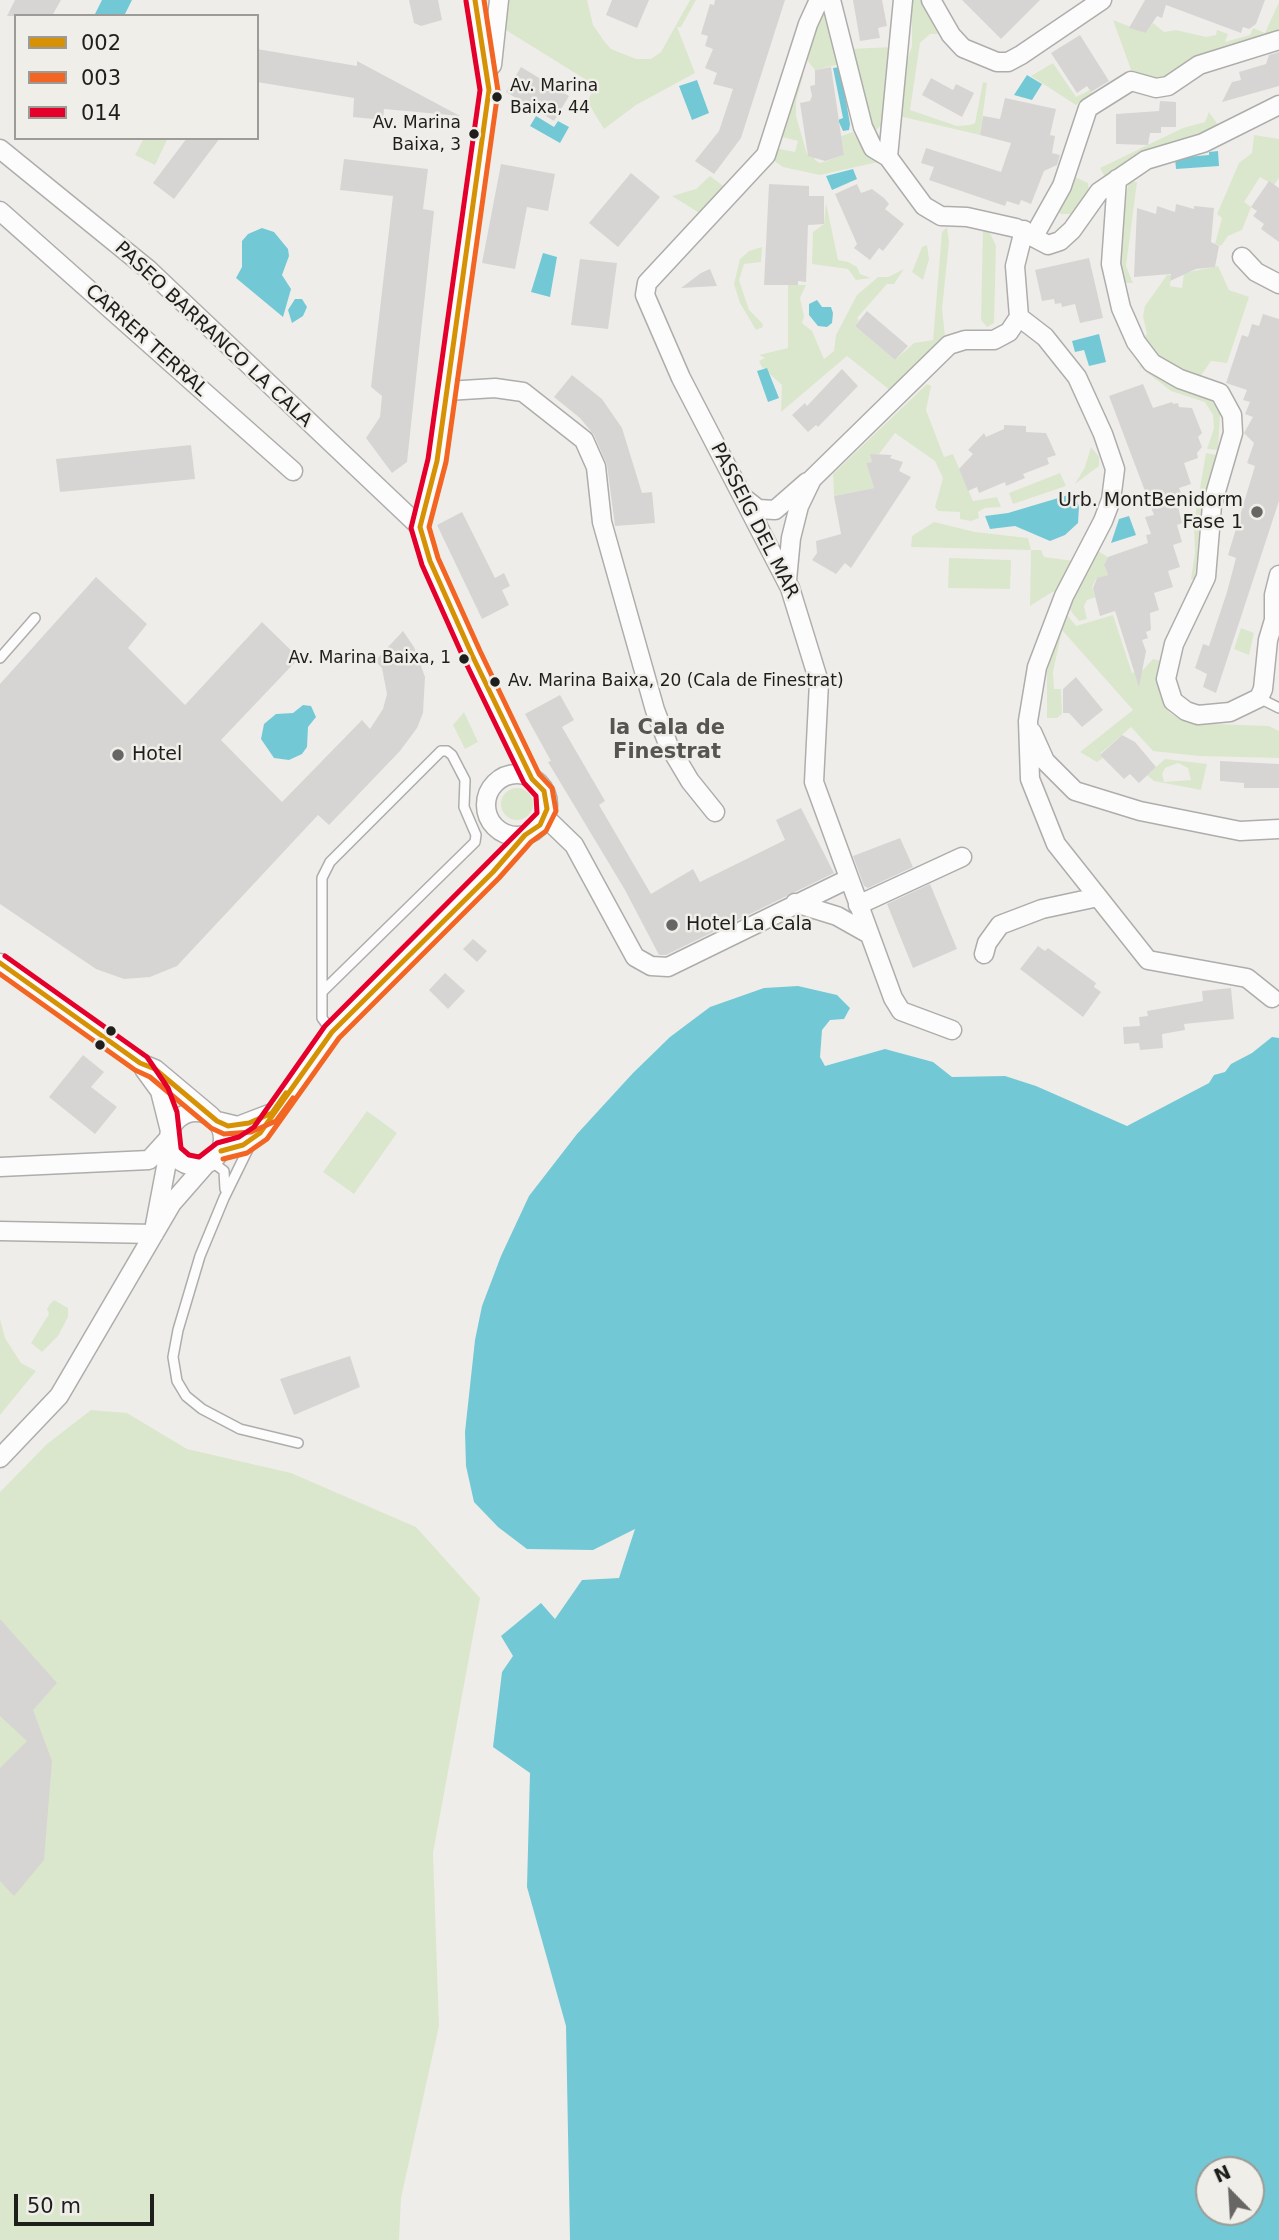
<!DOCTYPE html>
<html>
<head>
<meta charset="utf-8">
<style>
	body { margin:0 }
	#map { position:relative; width:1279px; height:2240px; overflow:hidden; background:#efedea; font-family:"DejaVu Sans",sans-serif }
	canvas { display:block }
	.legend { position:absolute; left:14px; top:14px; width:245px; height:126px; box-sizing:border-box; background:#f0eee9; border:2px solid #9c9b97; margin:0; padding:9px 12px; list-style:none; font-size:21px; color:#1e1e1c }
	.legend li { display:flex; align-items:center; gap:14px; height:35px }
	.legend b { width:35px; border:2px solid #9c9b97 }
	.north { position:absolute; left:1195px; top:2156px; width:70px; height:70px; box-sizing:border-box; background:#f0eee9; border:2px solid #9c9b97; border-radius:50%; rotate:336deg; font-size:19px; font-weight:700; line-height:28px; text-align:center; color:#1e1e1c }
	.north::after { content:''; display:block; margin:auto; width:24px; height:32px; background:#676664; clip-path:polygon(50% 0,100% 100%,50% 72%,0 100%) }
	.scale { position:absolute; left:14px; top:2194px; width:140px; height:32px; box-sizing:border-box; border:4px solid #1e1e1c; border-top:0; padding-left:9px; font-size:21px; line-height:24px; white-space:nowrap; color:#1e1e1c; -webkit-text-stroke:5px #f0eee9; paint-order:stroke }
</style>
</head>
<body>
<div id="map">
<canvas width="1279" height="2240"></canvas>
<ul class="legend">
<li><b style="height:9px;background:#d69204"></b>002</li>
<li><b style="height:9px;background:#f26522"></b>003</li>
<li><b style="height:9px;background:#e4002b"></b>014</li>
</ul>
<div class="north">N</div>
<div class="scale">50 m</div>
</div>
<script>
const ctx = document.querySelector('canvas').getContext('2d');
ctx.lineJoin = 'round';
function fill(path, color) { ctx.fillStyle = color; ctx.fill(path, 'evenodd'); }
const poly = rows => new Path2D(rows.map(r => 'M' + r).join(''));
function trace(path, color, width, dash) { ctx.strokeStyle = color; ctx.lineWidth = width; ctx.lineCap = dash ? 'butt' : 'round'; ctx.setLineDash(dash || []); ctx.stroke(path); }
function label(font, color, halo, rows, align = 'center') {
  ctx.font = font + ' "DejaVu Sans",sans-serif'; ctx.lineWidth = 5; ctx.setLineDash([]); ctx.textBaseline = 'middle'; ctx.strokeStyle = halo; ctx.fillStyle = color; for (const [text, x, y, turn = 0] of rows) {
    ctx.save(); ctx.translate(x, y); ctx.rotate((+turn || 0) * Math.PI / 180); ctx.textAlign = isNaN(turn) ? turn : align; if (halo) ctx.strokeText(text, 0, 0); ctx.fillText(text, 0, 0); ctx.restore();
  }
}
fill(poly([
	[505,0,587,0,593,25,604,41,611,49,636,59,651,59,661,52,690,0,696,0,681,27,677,27,695,73,636,105,604,129,587,101,596,86,501,27],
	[912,0,921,0,938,34,930,34,920,43,910,110,957,126,970,125,975,123,983,82,987,83,980,135,899,116,904,70,912,46],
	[1279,2,1279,33,1162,80,1147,80,1133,75,1113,20,1146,33,1153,23,1164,32,1176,30,1206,37,1216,35,1217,30,1228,34,1225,42,1250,35,1253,28,1265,33],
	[825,7,840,64,815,70,803,55],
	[892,47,884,123,875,131,871,127,850,49],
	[1053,63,1076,97,1090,90,1093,94,1076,105,1031,76],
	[799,72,803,76,796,101,796,116,807,154,813,153,815,160,820,163,844,155,841,136,853,132,862,147,878,162,820,175,783,167,773,160,779,149,795,152,798,141,782,137],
	[1209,112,1218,125,1204,136,1137,158,1105,177,1100,168,1183,128,1205,122],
	[1254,135,1279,139,1279,178,1274,185,1260,177,1244,202,1251,207,1242,230,1228,236,1221,246,1215,244,1222,218,1217,214,1239,163,1252,153],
	[144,138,168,138,155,165,135,155],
	[1071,175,1088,183,1089,194,1076,214,1061,214,1056,211],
	[710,176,726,188,701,214,672,196,696,189],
	[1129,181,1137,182,1126,266,1133,283,1123,283,1119,268,1124,206],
	[826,203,838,260,848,262,857,267,860,274,871,278,856,280,848,269,812,264,813,232,824,224],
	[947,227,949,242,942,309,945,336,891,391,847,356,781,412,782,385,762,367,759,361,765,358,759,355,788,348,788,285,806,285,800,298,804,316,802,323,812,331,824,359,834,351,836,335,857,295,878,277,888,277,904,269,894,284,887,284,857,318,859,320,855,326,895,360,914,343,933,340,942,232],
	[983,230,990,233,996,246,994,323,987,327,981,320],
	[927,245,929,259,923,280,912,272,922,247],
	[762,247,761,262,744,264,739,280,749,310,762,323,763,327,756,330,740,303,734,284,740,259,749,251],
	[1218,266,1229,290,1249,297,1227,363,1211,361,1200,377,1183,372,1160,360,1142,339,1147,334,1143,316,1145,306,1167,275,1171,275,1170,286,1182,288,1184,273],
	[1144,364,1212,401,1220,414,1218,450,1207,449,1214,428,1213,415,1205,402,1171,391,1139,366],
	[927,384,931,386,926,410,944,457,953,454,973,501,997,497,1001,507,985,508,978,512,979,518,971,521,960,519,960,512,938,511,935,507,943,478,935,461,895,433,879,454,871,454,872,462,866,463,874,488,834,496,833,474],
	[1091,447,1099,457,1099,466,1075,484,1085,467],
	[1206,453,1217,455,1200,523,1195,580,1191,579,1195,553,1194,523],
	[1060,473,1066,486,1013,504,1009,493],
	[934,522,975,532,1028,538,1031,550,1041,550,1044,557,1073,561,1057,594,1055,591,1049,594,1030,606,1031,550,911,547,912,536],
	[1094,549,1108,557,1104,565,1108,575,1096,579,1092,587,1096,597,1087,600,1084,606,1087,619,1079,621,1066,605],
	[949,558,1011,560,1010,589,948,588],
	[1064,611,1076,626,1113,615,1132,673,1143,670,1153,659,1160,661,1157,683,1164,706,1171,714,1188,723,1269,726,1279,731,1279,758,1199,756,1153,751,1131,727,1100,754,1103,758,1097,762,1080,752,1133,710,1062,630,1053,672,1054,689,1061,689,1062,714,1057,718,1047,718,1047,671],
	[1241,628,1254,633,1249,655,1234,649],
	[464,712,478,742,465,749,453,725],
	[1165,759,1207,764,1201,790,1154,781,1147,775],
	[1178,763,1188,768,1191,780,1164,782,1162,774,1165,768],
	'501 804a16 16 0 1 1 32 0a16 16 0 1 1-32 0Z',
	[367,1111,397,1133,354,1194,323,1172],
	[54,1300,68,1308,68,1317,58,1336,42,1352,31,1343,49,1314,47,1309,50,1304],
	[0,1319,5,1338,21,1363,36,1371,0,1415],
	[91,1410,127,1413,187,1449,291,1473,416,1527,480,1598,433,1853,439,2026,401,2198,399,2240,0,2240,0,1492,47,1444]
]), '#dbe7cc');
fill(poly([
	[102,0,132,0,124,16,94,16],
	[840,67,850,124,849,130,843,131,838,120,843,118,833,68],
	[1027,75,1042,84,1032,100,1014,95],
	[697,80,709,113,692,120,679,86],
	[536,116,554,127,558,121,569,127,560,143,530,126],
	[1218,151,1219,166,1176,169,1175,158,1209,155,1209,152],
	[853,169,857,179,832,190,826,176],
	[262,228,274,232,288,249,289,256,282,275,291,289,283,317,236,278,242,267,242,241,248,234],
	[543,253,557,257,550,297,531,292],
	[295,299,302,299,307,307,303,316,292,323,288,310],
	[817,300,822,307,831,307,833,313,832,323,827,327,818,326,809,315,809,304],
	[1099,334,1106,362,1089,366,1084,350,1075,352,1072,341],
	[767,368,779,398,768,402,757,371],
	[1075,493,1079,507,1078,523,1065,535,1050,541,1015,526,990,529,985,516,1008,513],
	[1129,516,1136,535,1111,543,1119,519],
	[303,705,311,706,316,717,308,727,307,747,302,754,289,760,274,758,261,739,264,724,276,714,293,713],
	[798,986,837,995,850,1008,844,1019,830,1020,822,1030,820,1057,825,1066,885,1049,933,1062,952,1077,1005,1076,1036,1086,1127,1126,1209,1083,1214,1075,1225,1072,1231,1064,1252,1053,1272,1037,1279,1038,1279,2240,570,2240,566,2026,527,1887,530,1773,493,1747,502,1672,513,1656,501,1636,541,1603,555,1619,582,1580,619,1578,635,1529,593,1550,527,1549,498,1527,474,1502,466,1466,465,1432,475,1340,482,1306,501,1256,529,1196,577,1134,633,1073,670,1037,710,1007,764,988],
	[1209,2170,1251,2170,1251,2212,1209,2212]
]), '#72c9d5');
fill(poly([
	[15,0,61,0,52,16,7,16],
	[409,0,438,0,442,20,421,26,414,23],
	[612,0,649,0,637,28,606,15],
	[715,0,785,0,741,138,714,174,695,161,719,131,733,89,713,84,717,73,705,68,713,49,705,46,708,36,701,34,710,4,714,5],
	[853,0,882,0,887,26,878,28,880,38,860,41],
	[962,0,1040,0,1001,39],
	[1145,0,1265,0,1256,24,1249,29,1243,27,1241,33,1166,5,1162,18,1157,16,1146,33,1129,28],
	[1080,35,1109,81,1091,92,1087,86,1077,93,1051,53],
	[257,49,357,66,357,61,460,116,384,109,383,120,353,117,354,98,257,82],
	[1279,52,1279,86,1222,102,1232,82,1241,80,1239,72,1266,64,1269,55],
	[521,67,569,96,554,121,506,92],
	[831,67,844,155,825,161,808,156,800,103,810,101,812,96,810,86,815,85,815,70],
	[931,78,953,90,956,84,974,93,962,117,922,95],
	[1005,98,1056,109,1050,135,1055,136,1052,153,1060,155,1057,165,1044,171,1031,204,1021,200,1019,205,1007,201,1005,206,929,180,934,167,921,163,926,148,1001,172,1011,143,980,135,983,116,1000,119],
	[1160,101,1176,102,1176,127,1161,127,1161,133,1150,133,1148,145,1116,144,1116,114,1159,111],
	[187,138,220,138,174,199,153,183],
	[344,159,428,169,423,209,434,211,407,462,392,473,366,438,380,417,382,396,371,387,393,196,340,190],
	[501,164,555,174,548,211,527,207,515,269,482,263],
	[631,173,660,197,618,247,589,223],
	[1269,181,1279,188,1279,242,1261,229,1264,224,1253,216,1257,211,1251,207],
	[769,184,809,186,809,196,824,196,824,224,808,225,806,282,798,281,798,285,764,285],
	[857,184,861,193,872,189,884,198,889,204,885,209,904,224,883,251,879,248,870,260,854,248,857,244,835,194],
	[1176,204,1194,209,1194,206,1214,208,1211,242,1219,246,1215,267,1196,269,1170,281,1171,274,1134,277,1137,208,1156,214,1157,206,1175,212],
	[1089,258,1103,318,1080,323,1075,304,1062,307,1061,303,1055,304,1054,299,1042,301,1035,270],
	[580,259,617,263,608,329,571,325],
	[710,269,717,286,681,288,701,273],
	[867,311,908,346,895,360,855,326],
	[1263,314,1279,319,1279,501,1216,693,1203,687,1207,674,1195,668,1203,644,1209,646,1227,592,1236,558,1228,555,1255,466,1247,463,1254,443,1244,433,1253,417,1245,414,1250,402,1243,400,1247,390,1226,383,1242,335,1248,337,1252,324,1259,326],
	[842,369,858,386,818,427,816,425,808,432,792,415,805,403,807,406],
	[572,375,602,399,622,428,642,493,652,492,655,523,615,526,607,465,594,435,580,418,554,397],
	[1143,384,1153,408,1172,402,1173,404,1178,403,1179,407,1192,408,1202,433,1198,437,1202,447,1197,453,1198,458,1184,463,1191,484,1179,488,1185,504,1178,507,1182,523,1177,525,1182,542,1173,545,1180,567,1168,571,1173,587,1154,593,1159,610,1150,613,1151,630,1146,632,1148,638,1142,640,1146,651,1139,687,1115,611,1100,616,1093,588,1097,578,1108,575,1104,565,1108,557,1148,543,1146,535,1151,534,1145,517,1154,515,1109,396],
	[1004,425,1026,426,1026,432,1046,433,1056,455,1047,458,1049,464,1023,474,1025,478,1006,486,1005,482,979,493,977,487,968,491,959,469,973,454,968,450,984,433,986,437,1004,429],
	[191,445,195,479,60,492,56,459],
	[870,454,892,455,890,458,903,462,899,471,911,477,851,568,845,563,836,574,812,560,817,553,816,541,841,534,834,496,874,488,866,463,872,462],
	[462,512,495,578,504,573,510,586,502,590,509,605,482,619,437,525],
	[96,577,147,624,128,648,185,705,262,622,299,658,221,740,282,802,362,720,370,729,383,709,387,694,382,668,375,661,403,631,414,647,425,677,423,713,417,728,400,751,329,825,318,815,177,966,150,977,124,979,96,969,0,904,0,684],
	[1076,677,1103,710,1082,727,1069,713,1063,713,1063,689],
	[560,695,574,720,562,727,605,801,599,805,651,894,693,869,700,882,785,840,776,820,801,808,834,873,666,955,659,955,625,890,548,762,551,761,525,714],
	[1122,735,1135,742,1156,767,1139,783,1130,774,1124,779,1100,755],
	[1220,761,1279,764,1279,788,1244,788,1244,783,1220,781],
	[900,838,913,867,868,888,864,886,853,856],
	[930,884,957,949,913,968,887,904],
	[473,939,487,951,477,962,463,949],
	[1038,946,1045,951,1048,948,1096,983,1094,987,1101,992,1083,1017,1020,969],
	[445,973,465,991,448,1009,429,990],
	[1231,988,1234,1019,1184,1024,1185,1030,1162,1034,1163,1048,1140,1050,1139,1043,1124,1044,1123,1027,1140,1026,1139,1017,1148,1016,1147,1011,1203,1001,1202,991],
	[83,1055,104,1072,91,1087,117,1107,95,1134,49,1097],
	[350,1356,360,1387,294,1415,280,1379],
	[0,1619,57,1683,33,1710,52,1761,44,1860,14,1896,0,1881,0,1768,27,1741,0,1716]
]), '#d7d5d3');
const lane = poly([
	[0,658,35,618],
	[1259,698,1279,708],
	[322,992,475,842,476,835,464,807,465,780,452,755,447,751,441,751,330,862,322,878,322,1018,332,1032],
	[251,1143,224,1198,200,1256,178,1330,173,1357,177,1381,186,1396,202,1409,240,1429,298,1443],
	[211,1161,224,1171,225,1189]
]);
const street = poly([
	[475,0,489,90,437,461,420,527,430,561,472,655,532,779],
	[819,0,808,24,766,155,647,283,645,295,681,378,790,588,819,682,814,782,893,998,901,1011,952,1030],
	[831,0,863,127,873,148,888,157],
	[903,0,888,157,924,206,941,216,967,217,1016,228,1048,245,1060,241,1072,230,1099,192,1146,160,1203,143,1279,105],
	[931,0,951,35,963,48,997,62,1008,62,1021,55,1102,0],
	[492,65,499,0],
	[0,149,149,270,420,527],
	[1117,179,1111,264,1121,308,1136,342,1152,363,1180,379,1220,393,1232,415,1233,433,1212,505,1206,577,1174,644,1166,679,1173,701,1186,711,1198,715,1230,712,1259,698,1263,689,1268,640,1274,620,1274,595,1279,575],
	[0,211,293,471],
	[1034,236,1062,186,1088,108,1131,81,1156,88,1168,86,1199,65,1279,40],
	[1242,257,1256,272,1279,284],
	[1019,317,1045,337,1077,377,1103,434,1115,469,1111,500,1103,521,1064,596,1037,667,1028,721,1030,779,1056,844,1148,960,1247,978,1272,998],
	[1019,317,1015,266,1024,230],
	[447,391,495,388,523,392,584,440,596,467,602,522,655,710,668,744,690,781,715,812],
	[744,498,758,509,775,510,807,482],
	[787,580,791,538,799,506,812,479,949,345,965,340,994,340,1009,332,1019,317],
	[1032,732,1045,761,1075,791,1140,811,1240,831,1279,829],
	'486 805a31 31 0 1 1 62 0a31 31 0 1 1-62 0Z',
	[545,817,574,845,635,957,651,966,668,967,848,879],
	[795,903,837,916,869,934],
	[858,905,962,857],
	[984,954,987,943,1000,925,1042,909,1098,897],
	[0,963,140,1063,155,1069,211,1116],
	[144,1069,160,1091,170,1131],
	'169 1139a27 27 0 1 1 54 0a27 27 0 1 1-54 0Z',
	[217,1121,238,1126,272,1113],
	[221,1151,243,1145,260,1133,332,1032,493,872,525,835],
	[0,1167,149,1160,169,1138],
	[155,1225,170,1146],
	[0,1231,154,1234],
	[0,1458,59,1396,172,1203,207,1163]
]);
trace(lane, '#aeadab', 12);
trace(street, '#aeadab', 21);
trace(lane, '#fdfcfc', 9);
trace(street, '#fdfcfc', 18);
trace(poly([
	[0,963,140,1063,155,1069,217,1121,228,1126,249,1123,272,1113,286,1093],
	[221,1151,243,1145,260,1133,332,1032,493,872,525,835,540,825,547,809,544,791,532,779,472,655,430,561,420,527,437,461,489,90,475,0]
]), '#d69204', 5);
trace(poly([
	[0,974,135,1070,150,1077,211,1128,224,1134,251,1132,276,1121,293,1098],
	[223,1159,247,1153,267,1139,339,1038,499,878,531,842,546,831,556,811,552,788,539,774,480,651,438,558,429,527,446,462,498,91,484,0]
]), '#f26522', 5);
trace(poly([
	[5,956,147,1057,168,1088,177,1112,181,1148,189,1155,199,1157,217,1143,239,1137,254,1127,325,1026,537,813,536,796,524,783,464,659,422,565,411,528,428,459,480,90,466,1]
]), '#e4002b', 5);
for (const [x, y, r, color] of [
	[497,97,6,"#1e1e1c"],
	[474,134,6,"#1e1e1c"],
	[1257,512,7,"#676664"],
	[464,659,6,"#1e1e1c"],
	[495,682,6,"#1e1e1c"],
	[118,755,7,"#676664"],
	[672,925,7,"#676664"],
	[111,1031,6,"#1e1e1c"],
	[100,1045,6,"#1e1e1c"]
]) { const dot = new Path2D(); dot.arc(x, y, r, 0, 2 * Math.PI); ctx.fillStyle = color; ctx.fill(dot); trace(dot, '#f0eee9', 2.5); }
label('17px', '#1e1e1c', '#f0eee9', [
	["Av. Marina",510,87],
	["Baixa, 44",510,109],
	["Av. Marina",461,124,"right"],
	["Baixa, 3",461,146,"right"],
	["Av. Marina Baixa, 1",451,659,"right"],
	["Av. Marina Baixa, 20 (Cala de Finestrat)",508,682]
], 'left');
label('19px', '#1e1e1c', '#f0eee9', [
	["PASEO BARRANCO LA CALA",213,335,43],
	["CARRER TERRAL",146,341,42],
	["PASSEIG DEL MAR",754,521,63]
]);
label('19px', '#1e1e1c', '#f0eee9', [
	["Urb. MontBenidorm",1243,501,"right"],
	["Fase 1",1243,523,"right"],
	["Hotel",132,755],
	["Hotel La Cala",686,925]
], 'left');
label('bold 21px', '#575551', '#f0eee9', [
	["la Cala de",667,729],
	["Finestrat",667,753]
]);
</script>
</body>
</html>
